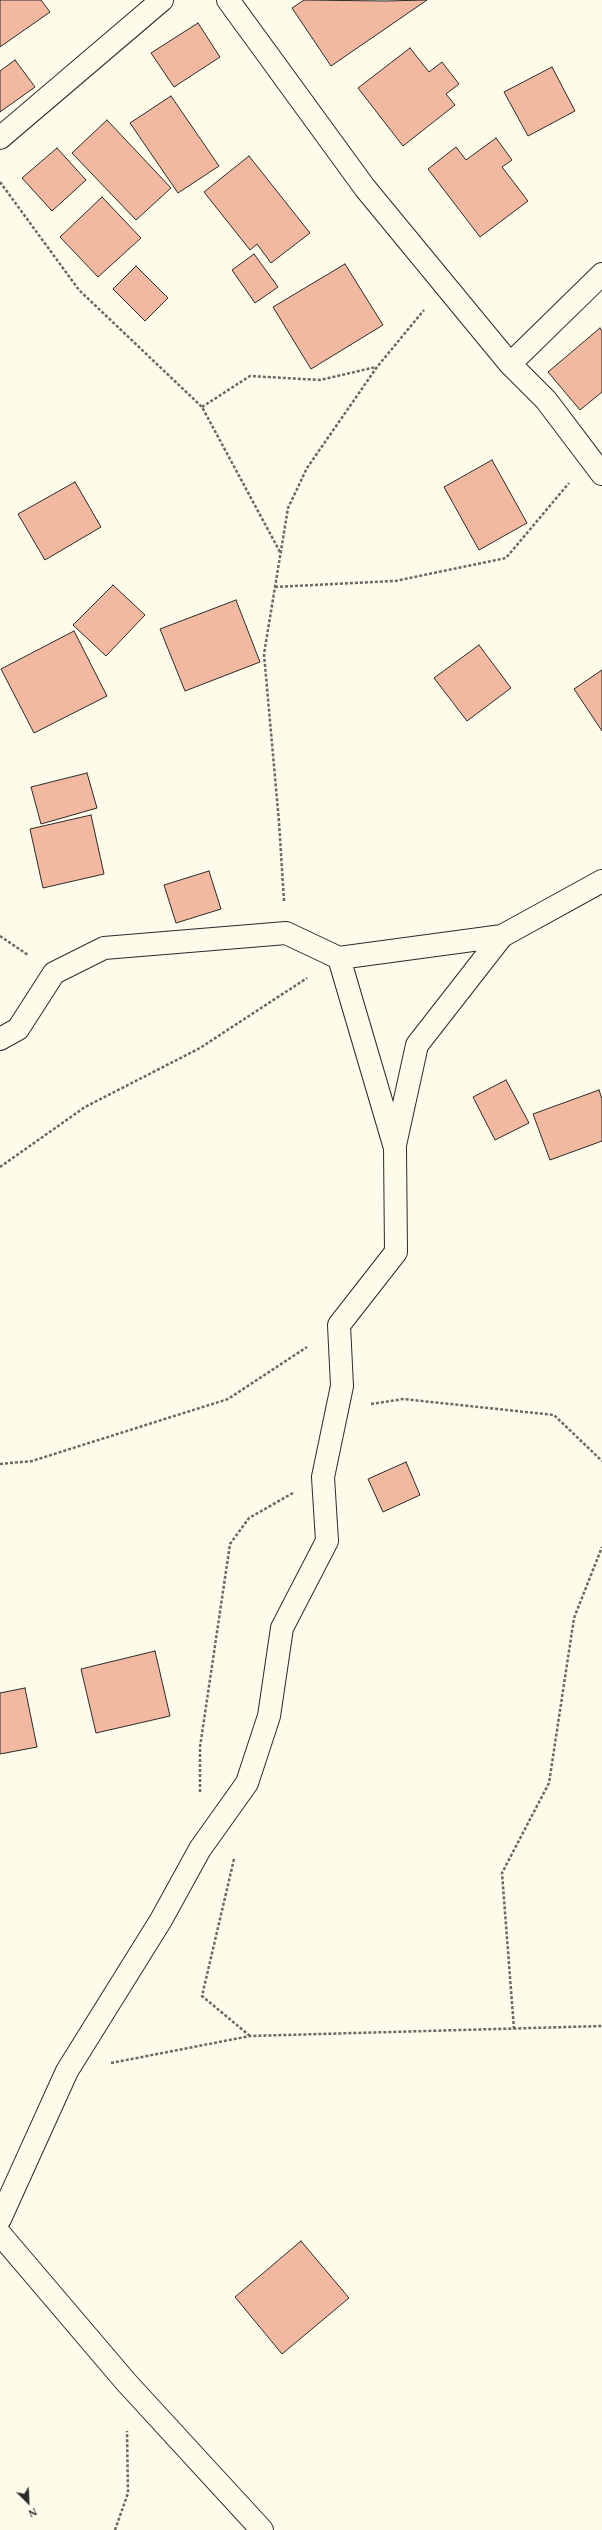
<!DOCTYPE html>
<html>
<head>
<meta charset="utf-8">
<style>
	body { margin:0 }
	#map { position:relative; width:602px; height:2530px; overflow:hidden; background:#fdfbea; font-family:"Times New Roman",serif }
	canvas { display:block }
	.north { position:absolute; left:8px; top:2482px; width:40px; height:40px; -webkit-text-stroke:3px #fdfbea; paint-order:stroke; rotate:156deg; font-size:11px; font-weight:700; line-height:16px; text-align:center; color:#2b2b2b }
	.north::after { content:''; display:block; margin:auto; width:14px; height:18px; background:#2b2b2b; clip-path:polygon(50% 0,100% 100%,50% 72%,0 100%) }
</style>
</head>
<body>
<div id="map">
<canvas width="602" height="2530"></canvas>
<div class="north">N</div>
</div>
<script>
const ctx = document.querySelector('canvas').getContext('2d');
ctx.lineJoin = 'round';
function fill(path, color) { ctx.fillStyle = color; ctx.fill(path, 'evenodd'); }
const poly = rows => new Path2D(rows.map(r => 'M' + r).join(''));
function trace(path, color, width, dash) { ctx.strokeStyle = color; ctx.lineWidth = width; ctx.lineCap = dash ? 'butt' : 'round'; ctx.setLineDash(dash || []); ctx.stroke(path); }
const building = poly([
	[0,0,41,0,50,12,0,47,0,0],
	[304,0,385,1,427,0,331,66,292,8,304,0],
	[198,23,220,57,174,87,151,53,198,23],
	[410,48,429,72,442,62,459,84,446,94,455,105,403,146,358,88,410,48],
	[15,60,35,87,0,112,0,71,15,60],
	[552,67,575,111,528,136,504,92,552,67],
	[171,96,219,166,178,193,130,123,171,96],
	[107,120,171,188,136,220,72,153,107,120],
	[496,138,512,160,502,167,528,201,480,237,428,169,456,147,466,160,496,138],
	[57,148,86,180,52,211,22,178,57,148],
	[249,156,310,233,271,263,257,244,250,250,204,192,249,156],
	[102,197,141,238,98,277,60,237,102,197],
	[254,254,278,287,255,303,232,270,254,254],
	[345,264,383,325,311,369,273,307,345,264],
	[136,266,168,298,145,321,113,289,136,266],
	[600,328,602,331,602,392,580,410,548,372,600,328],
	[492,460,527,523,479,550,444,487,492,460],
	[75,482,101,527,45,560,18,514,75,482],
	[113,585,145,615,106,656,73,625,113,585],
	[236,600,260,662,185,691,160,629,236,600],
	[74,631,107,696,34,733,1,669,74,631],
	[479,645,511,688,467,721,434,678,479,645],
	[602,670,602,731,574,689,602,670],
	[87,773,97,808,41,824,31,787,87,773],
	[91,815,104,874,43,888,30,829,91,815],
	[209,871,221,909,176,923,164,885,209,871],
	[506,1080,529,1123,495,1140,473,1097,506,1080],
	[599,1090,602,1099,602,1141,550,1160,533,1114,599,1090],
	[406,1462,420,1495,383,1512,368,1479,406,1462],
	[155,1651,170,1716,96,1733,81,1669,155,1651],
	[25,1688,37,1747,0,1754,0,1693,25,1688],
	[301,2241,349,2298,282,2354,235,2297,301,2241]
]);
fill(building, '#f2b8a0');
trace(building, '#2b2b2b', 1);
const minor = poly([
	[228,0,365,188,510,364,546,400,602,474],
	[0,138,162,0],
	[510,364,602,274],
	[339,958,502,936,602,881],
	[0,1039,18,1029,54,973,104,948,286,933,339,958,395,1148,396,1252,339,1325,342,1386,323,1477,327,1541,282,1628,269,1716,247,1783,200,1849,161,1920,67,2071,0,2219],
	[395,1145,417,1045,502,936]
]);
const tertiary = poly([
	[0,2234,126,2382,262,2530]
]);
trace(minor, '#2b2b2b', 24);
trace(tertiary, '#2b2b2b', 24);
trace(poly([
	[0,182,79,290,202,407,280,552],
	[202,407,250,376,320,380,376,367],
	[275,587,395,581,506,558,569,483],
	[284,901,279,822,264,654,288,508,307,468,377,367,424,310],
	[0,936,28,955],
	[0,1167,85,1107,200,1048,307,978],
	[371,1404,403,1399,554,1415,602,1461],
	[0,1464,32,1461,228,1399,307,1347],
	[200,1792,200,1747,230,1544,249,1518,293,1493],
	[234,1859,202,1996,250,2036],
	[514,2029,502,1873,549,1783,574,1618,602,1547],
	[111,2063,250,2036,602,2026],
	[115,2530,128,2493,127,2431]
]), '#6a6964', 2.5, [3, 2]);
trace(minor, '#fdfbea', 22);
trace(tertiary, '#fdfbea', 22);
</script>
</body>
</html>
